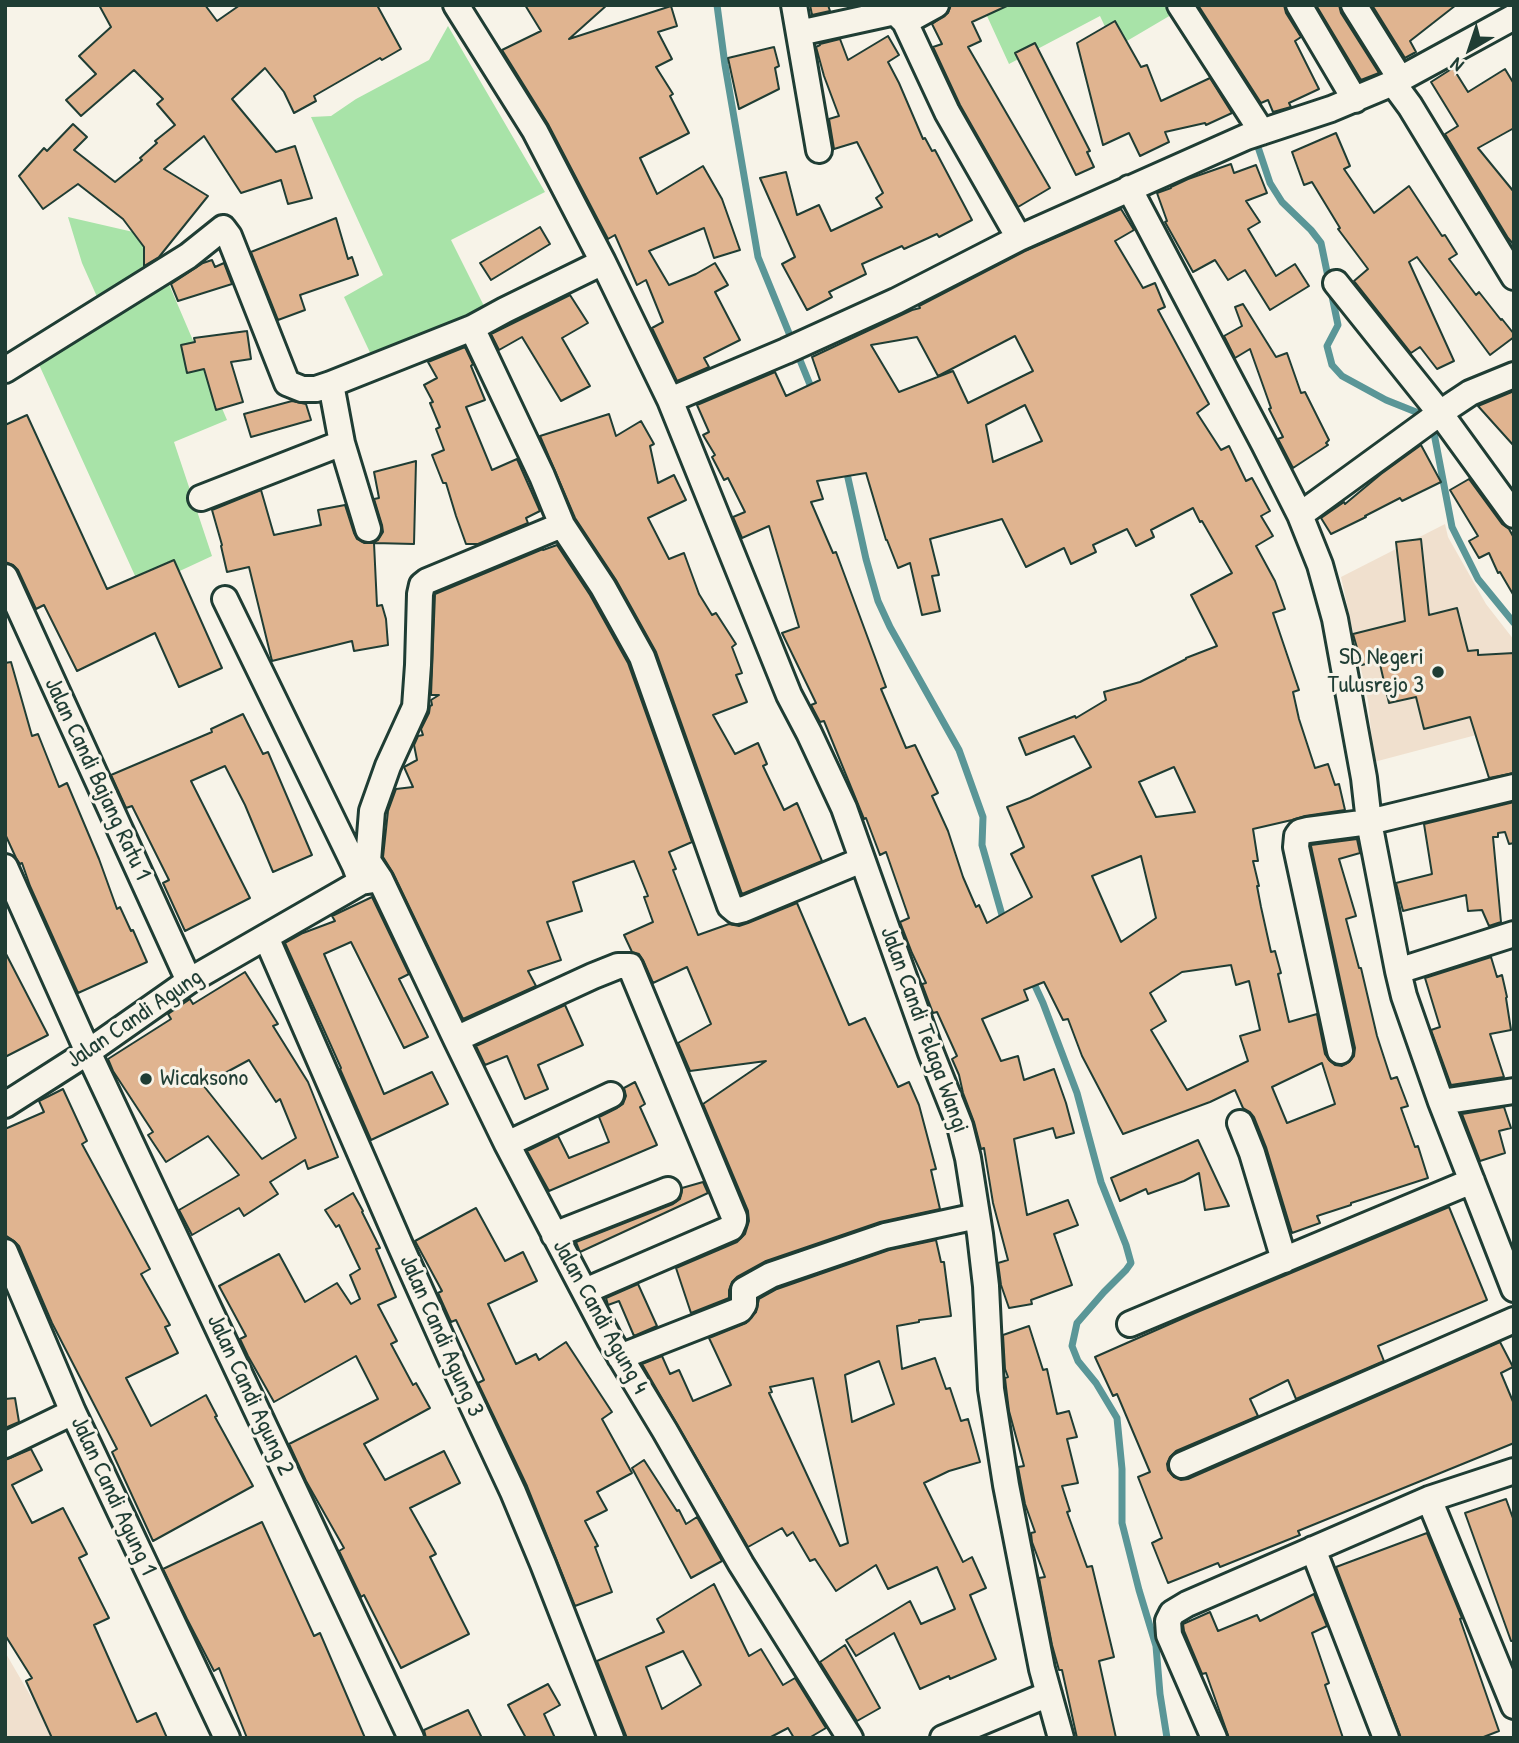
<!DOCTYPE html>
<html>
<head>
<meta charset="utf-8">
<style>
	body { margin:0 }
	#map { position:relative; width:1519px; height:1743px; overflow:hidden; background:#f7f3e8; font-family:"Patrick Hand",sans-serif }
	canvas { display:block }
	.frame { position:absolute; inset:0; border:7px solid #1f3d34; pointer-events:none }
	.north { position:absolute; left:1435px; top:14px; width:70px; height:70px; -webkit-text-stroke:5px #f7f3e8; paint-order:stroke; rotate:219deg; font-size:19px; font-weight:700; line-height:28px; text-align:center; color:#1f3d34 }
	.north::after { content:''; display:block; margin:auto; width:24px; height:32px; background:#1f3d34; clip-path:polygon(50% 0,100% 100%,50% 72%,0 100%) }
</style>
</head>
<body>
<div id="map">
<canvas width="1519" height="1743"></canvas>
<div class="frame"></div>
<div class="north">N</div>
</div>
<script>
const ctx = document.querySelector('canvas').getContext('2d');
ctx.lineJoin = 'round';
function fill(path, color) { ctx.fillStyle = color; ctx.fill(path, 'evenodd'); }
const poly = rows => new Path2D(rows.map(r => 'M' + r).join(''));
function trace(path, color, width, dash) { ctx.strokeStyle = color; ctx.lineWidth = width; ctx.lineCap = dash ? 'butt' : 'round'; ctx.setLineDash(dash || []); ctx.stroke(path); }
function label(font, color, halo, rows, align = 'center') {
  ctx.font = font + ' "Patrick Hand",sans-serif'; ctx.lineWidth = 6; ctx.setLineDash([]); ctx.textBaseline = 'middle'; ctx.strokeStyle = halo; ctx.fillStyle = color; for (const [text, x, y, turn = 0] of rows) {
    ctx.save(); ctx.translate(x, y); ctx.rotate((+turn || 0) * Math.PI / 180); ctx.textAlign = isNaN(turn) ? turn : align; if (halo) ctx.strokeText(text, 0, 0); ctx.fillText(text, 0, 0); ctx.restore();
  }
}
fill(poly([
	[1445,524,1448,537,1486,604,1514,640,1514,725,1374,762,1368,701,1341,577],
	[5,1652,55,1738,5,1738]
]), '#f0e0ce');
fill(poly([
	[1007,5,1164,5,1171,15,1115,48,1100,16,1009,64,987,16],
	[448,26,545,192,451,240,487,312,374,361,344,297,383,275,311,117,331,116,356,99,429,60],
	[68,217,142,234,165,275,227,420,174,442,212,556,141,589,36,358,106,317,82,263]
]), '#a8e3a8');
trace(poly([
	[717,5,725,65,758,257,813,392],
	[1255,138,1270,183,1282,202,1311,230,1321,243,1338,325,1327,346,1332,365,1342,376,1386,400,1421,414,1433,428,1452,527,1478,579,1514,623],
	[846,469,866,559,878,601,890,627,959,750,983,817,982,845,1004,922],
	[1031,977,1043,1003,1077,1093,1101,1182,1126,1245,1131,1263,1126,1270,1104,1292,1077,1323,1072,1346,1078,1361,1096,1383,1117,1418,1122,1469,1122,1523,1139,1590,1156,1646,1160,1694,1167,1738]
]), '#5a9697', 7);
const building = poly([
	[99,5,205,5,217,21,240,5,377,5,401,49,382,60,380,58,314,96,316,101,294,113,284,92,265,68,232,99,276,152,295,146,312,198,288,204,281,180,241,193,204,136,164,169,208,196,159,257,144,266,144,247,123,219,78,184,43,209,19,176,44,148,47,151,73,124,87,137,74,150,115,182,142,160,140,158,157,143,155,141,175,125,157,104,163,99,134,70,81,116,66,100,96,74,79,56,111,27,99,5],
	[525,5,607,5,569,39,671,6,677,26,658,32,672,59,656,67,673,94,670,96,689,133,640,158,657,194,703,166,722,199,740,250,714,258,704,228,649,251,669,285,696,274,715,263,728,285,715,292,740,340,704,358,709,367,677,381,652,328,663,322,646,280,637,285,615,235,608,239,548,124,502,50,541,31,525,5],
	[810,5,828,5,830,11,812,15,810,5],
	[951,5,1009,5,972,22,981,41,968,47,1050,188,1018,207,960,105,933,47,942,44,932,24,948,13,951,5],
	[1198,5,1284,5,1286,13,1301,37,1295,41,1319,89,1289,103,1291,107,1273,112,1268,100,1261,103,1198,5],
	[1316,5,1339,5,1341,13,1379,73,1361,80,1316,5],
	[1372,5,1456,5,1410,41,1416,52,1405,58,1372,5],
	[1115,21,1141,67,1147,65,1161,101,1210,78,1232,113,1206,125,1205,123,1165,132,1169,142,1140,156,1129,133,1103,145,1077,43,1115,21],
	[888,36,899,55,888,62,899,83,923,139,925,138,932,151,935,150,972,220,939,237,937,234,904,249,902,246,862,264,866,274,829,292,832,297,807,310,782,264,795,257,760,178,786,172,797,215,819,205,831,231,882,207,876,198,883,193,857,142,834,149,829,119,839,116,824,76,816,47,820,45,820,44,840,39,848,60,888,36],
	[1035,43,1090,151,1087,152,1094,167,1076,175,1015,53,1035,43],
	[774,47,779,66,775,68,779,89,739,109,728,58,774,47],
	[1453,68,1468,92,1505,69,1514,84,1514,128,1478,148,1514,192,1514,245,1508,238,1445,134,1458,126,1431,82,1453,68],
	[1336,133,1350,166,1344,169,1374,213,1409,186,1442,236,1445,235,1457,254,1449,259,1476,295,1479,292,1501,320,1502,319,1514,334,1514,337,1490,355,1417,257,1409,262,1454,361,1437,369,1420,347,1411,353,1354,281,1368,269,1338,229,1340,228,1312,182,1304,185,1292,152,1336,133],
	[1231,164,1234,173,1256,165,1267,193,1246,201,1260,222,1248,229,1276,276,1295,264,1309,286,1270,310,1245,270,1228,280,1215,260,1193,272,1165,222,1167,221,1157,193,1171,188,1171,187,1188,179,1231,164],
	[1121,209,1134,230,1115,241,1143,288,1155,283,1165,307,1158,310,1209,404,1197,413,1221,450,1229,446,1246,481,1252,478,1270,511,1261,516,1273,536,1256,546,1275,581,1285,609,1273,613,1299,690,1293,692,1299,719,1315,768,1328,764,1335,785,1339,784,1345,810,1305,816,1292,820,1253,829,1258,861,1253,861,1259,886,1257,886,1261,907,1271,952,1275,951,1281,973,1278,974,1289,1022,1317,1014,1325,1054,1329,1060,1335,1065,1342,1066,1349,1062,1354,1056,1355,1048,1311,846,1311,845,1357,839,1360,853,1339,859,1356,916,1346,919,1359,968,1361,968,1377,1036,1391,1079,1397,1077,1408,1106,1401,1108,1415,1147,1418,1146,1428,1178,1351,1203,1351,1205,1317,1216,1320,1223,1292,1233,1266,1147,1254,1117,1250,1112,1243,1108,1235,1090,1210,1102,1123,1134,1082,1056,1068,1019,1063,1020,1044,982,1024,990,1028,1000,982,1019,1001,1061,1018,1056,1024,1080,1054,1069,1066,1103,1074,1133,1056,1138,1053,1128,1014,1139,1027,1215,1068,1200,1078,1225,1054,1234,1072,1285,1031,1300,1032,1304,1009,1308,1001,1285,998,1263,1008,1260,993,1203,984,1148,981,1149,974,1122,963,1093,959,1075,952,1059,957,1056,937,1012,933,1013,922,984,926,983,912,953,900,922,909,918,886,852,880,855,866,818,864,819,824,721,820,722,811,705,816,703,782,633,799,627,769,526,742,538,733,517,745,512,728,478,724,480,712,457,715,455,703,435,709,432,697,405,775,372,786,396,820,380,812,357,912,310,920,308,919,306,1025,251,1121,209],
	[1015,336,1033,371,968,403,953,371,899,392,871,345,917,337,938,376,1015,336],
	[1025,405,1042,441,993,462,986,425,1025,405],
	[866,473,886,540,887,540,898,568,910,563,922,615,940,611,932,576,939,575,930,539,1002,519,1026,567,1064,548,1071,564,1096,552,1093,545,1127,529,1136,546,1154,537,1151,530,1193,508,1200,522,1202,521,1232,573,1191,595,1217,646,1186,658,1186,659,1140,682,1104,692,1106,700,1076,718,1075,716,1019,738,1026,755,1074,736,1091,767,1030,798,1007,807,1024,847,1011,854,1032,897,987,923,979,905,976,907,963,877,948,831,932,796,938,793,915,745,906,748,881,689,886,687,836,552,833,553,811,502,823,499,817,481,866,473],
	[1174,767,1195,812,1156,817,1139,782,1174,767],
	[1141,856,1156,918,1121,942,1092,876,1141,856],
	[1231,965,1236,985,1249,981,1260,1030,1240,1036,1248,1061,1187,1090,1151,1030,1166,1021,1150,993,1182,972,1231,965],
	[1322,1063,1335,1104,1287,1123,1272,1087,1322,1063],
	[336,218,348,259,352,257,358,275,300,295,305,310,278,320,251,252,336,218],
	[540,227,550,244,491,280,480,263,540,227],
	[212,260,215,267,224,263,232,284,178,301,171,284,203,263,212,260],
	[570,295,588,323,562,338,590,386,561,401,522,337,499,350,491,334,570,295],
	[1243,304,1276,357,1287,353,1301,393,1305,392,1329,440,1326,443,1328,445,1293,468,1278,439,1283,437,1269,409,1271,408,1250,349,1235,358,1224,336,1242,326,1235,307,1243,304],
	[247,331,251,359,231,362,243,402,216,410,204,369,187,373,181,345,195,342,194,338,247,331],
	[465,347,473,364,471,366,485,400,466,407,492,470,517,459,540,511,526,518,528,523,478,544,466,544,456,516,446,483,443,483,432,455,444,450,436,429,440,427,430,403,433,402,424,385,437,378,428,362,465,347],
	[1514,391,1514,446,1478,406,1514,391],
	[292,401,306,404,311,420,251,437,244,414,292,401],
	[609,414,616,436,641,421,654,444,650,446,658,483,674,475,686,500,648,518,669,559,684,553,699,594,712,615,716,613,736,644,732,647,742,673,736,675,747,702,713,715,735,754,758,743,767,764,763,766,784,810,797,803,822,861,742,894,656,652,616,580,575,518,540,436,609,414],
	[27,415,107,589,174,560,222,668,179,687,155,633,77,671,44,605,36,609,18,570,13,565,5,562,5,425,27,415],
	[1421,445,1441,482,1402,501,1400,498,1365,516,1366,517,1331,534,1321,518,1344,502,1345,504,1381,474,1421,445],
	[416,461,414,544,374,543,377,606,382,605,386,619,388,645,354,651,352,641,272,661,249,567,227,572,221,546,222,545,212,510,261,490,274,535,321,525,318,510,345,505,354,533,357,539,364,543,372,543,378,540,383,532,382,525,374,499,379,498,374,472,416,461],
	[1469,479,1502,524,1509,529,1514,538,1514,596,1500,572,1498,573,1489,553,1479,558,1469,541,1478,536,1450,490,1469,479],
	[1421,539,1429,615,1457,608,1468,651,1478,650,1478,655,1514,653,1514,773,1489,778,1470,717,1424,729,1416,697,1389,703,1379,660,1362,665,1353,634,1405,621,1396,542,1421,539],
	[557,545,590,595,628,663,692,842,669,852,676,869,673,870,698,935,729,924,739,926,748,923,797,903,849,1025,865,1018,898,1087,909,1082,919,1105,936,1169,931,1170,940,1209,880,1222,766,1261,737,1277,732,1282,729,1290,729,1298,691,1313,676,1268,737,1242,745,1234,749,1221,748,1211,703,1104,766,1061,690,1071,678,1043,711,1024,687,967,653,983,643,960,639,954,632,952,624,935,653,922,644,897,648,896,634,861,573,882,582,911,547,922,561,960,528,971,536,986,463,1019,393,873,383,857,388,811,396,789,413,787,404,767,417,760,414,745,418,736,423,735,421,729,429,713,430,706,432,705,431,700,439,695,431,695,435,594,543,549,543,550,557,545],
	[11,662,32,736,38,734,59,787,67,783,99,859,117,909,120,907,131,931,133,930,147,962,78,993,30,886,22,863,20,864,16,858,5,834,5,663,11,662],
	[243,714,263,754,268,752,312,855,273,872,245,805,225,766,191,781,250,898,185,931,163,883,169,880,132,806,126,808,111,775,212,732,211,729,243,714],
	[1514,802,1514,843,1509,844,1505,832,1498,833,1498,837,1493,837,1501,922,1489,926,1482,910,1468,911,1466,895,1403,911,1396,883,1432,874,1424,824,1514,802],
	[372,897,409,974,399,979,428,1037,404,1048,351,942,324,954,384,1094,432,1072,448,1104,371,1140,340,1069,341,1068,285,943,303,933,335,921,332,916,372,897],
	[5,952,48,1035,5,1057,5,952],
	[1491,957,1497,977,1502,975,1507,997,1506,998,1511,1030,1490,1034,1504,1077,1451,1085,1431,1030,1440,1027,1425,978,1491,957],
	[245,972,278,1024,273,1026,308,1082,338,1157,308,1169,305,1160,270,1182,278,1194,244,1216,239,1208,192,1235,179,1210,239,1175,208,1136,166,1162,148,1135,153,1132,113,1071,108,1059,171,1019,168,1014,190,999,193,1004,245,972],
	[249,1060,276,1102,280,1099,296,1138,262,1159,203,1085,249,1060],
	[565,1005,583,1045,538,1065,548,1089,525,1099,507,1056,485,1065,476,1046,565,1005],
	[635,1082,645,1104,640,1107,657,1145,549,1191,527,1151,558,1136,569,1158,609,1142,599,1117,617,1108,623,1104,626,1096,624,1088,635,1082],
	[63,1089,87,1141,82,1144,150,1269,141,1274,170,1325,165,1327,178,1353,126,1378,151,1426,206,1395,217,1416,215,1417,253,1486,153,1541,112,1452,117,1449,52,1323,19,1246,14,1241,5,1235,5,1129,44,1112,39,1101,63,1089],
	[1504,1107,1511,1128,1499,1131,1505,1153,1480,1161,1462,1114,1504,1107],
	[1198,1140,1229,1206,1205,1210,1199,1173,1184,1181,1148,1194,1146,1189,1120,1201,1111,1178,1198,1140],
	[703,1182,708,1193,580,1252,576,1242,673,1204,680,1199,682,1188,703,1182],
	[353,1193,363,1211,362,1212,380,1248,376,1249,396,1297,378,1305,397,1341,391,1344,413,1385,416,1383,430,1408,364,1444,385,1480,444,1451,460,1483,410,1508,436,1554,430,1557,469,1634,401,1668,364,1595,361,1597,339,1551,344,1548,306,1481,289,1444,378,1399,356,1356,274,1402,248,1356,240,1339,246,1336,219,1286,279,1254,305,1302,337,1283,351,1304,360,1299,350,1275,360,1269,339,1225,336,1227,325,1210,353,1193],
	[1449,1207,1487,1300,1378,1346,1384,1361,1296,1399,1288,1380,1250,1399,1258,1416,1176,1451,1170,1457,1167,1464,1168,1470,1174,1477,1181,1480,1188,1479,1500,1342,1513,1367,1501,1373,1514,1404,1514,1443,1298,1531,1300,1535,1220,1567,1218,1563,1168,1583,1152,1543,1162,1538,1138,1477,1150,1472,1117,1394,1113,1396,1095,1357,1195,1313,1449,1207],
	[476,1208,505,1261,523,1252,537,1281,488,1304,516,1364,536,1354,539,1360,566,1342,612,1412,602,1419,632,1473,597,1492,607,1510,585,1521,598,1546,595,1547,612,1592,575,1606,527,1486,478,1383,484,1380,456,1320,451,1322,438,1293,442,1291,415,1241,476,1208],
	[936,1240,941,1262,944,1262,951,1316,919,1320,919,1322,897,1326,902,1369,935,1358,946,1389,950,1388,961,1421,968,1419,980,1462,949,1471,924,1483,963,1562,972,1557,986,1588,970,1595,996,1659,950,1679,949,1676,920,1689,894,1633,856,1656,846,1640,910,1601,921,1624,955,1609,937,1567,888,1589,876,1565,836,1591,815,1559,810,1561,793,1532,787,1536,782,1528,748,1547,642,1364,662,1356,670,1374,679,1370,693,1401,731,1385,709,1338,746,1323,756,1312,759,1299,777,1289,889,1250,936,1240],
	[879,1361,894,1404,852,1422,845,1375,879,1361],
	[813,1378,848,1543,840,1546,769,1393,772,1392,770,1387,813,1378],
	[638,1284,657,1326,634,1336,619,1301,608,1305,606,1298,638,1284],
	[1029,1326,1043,1370,1047,1369,1057,1414,1069,1411,1077,1437,1067,1439,1078,1483,1062,1486,1070,1511,1067,1512,1087,1567,1092,1566,1114,1657,1099,1661,1116,1738,1077,1738,1062,1670,1059,1670,1052,1645,1039,1578,1045,1577,1032,1542,1031,1533,1035,1532,1025,1504,1018,1467,1024,1466,1009,1411,1006,1387,1005,1378,1008,1377,1005,1369,1003,1335,1029,1326],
	[15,1398,19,1422,5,1428,5,1399,15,1398],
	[31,1449,42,1470,12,1485,32,1523,63,1508,87,1554,79,1558,109,1618,94,1625,137,1722,156,1713,167,1738,52,1738,26,1681,32,1678,5,1635,5,1460,31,1449],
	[644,1460,677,1511,679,1510,686,1524,697,1517,722,1561,691,1578,632,1468,644,1460],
	[1506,1499,1514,1521,1514,1641,1511,1641,1465,1513,1506,1499],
	[262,1522,314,1636,320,1633,365,1738,247,1738,219,1668,214,1671,187,1619,163,1569,262,1522],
	[1427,1533,1462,1618,1460,1619,1499,1731,1481,1738,1401,1738,1336,1567,1427,1533],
	[714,1584,749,1656,761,1649,783,1685,795,1678,826,1728,809,1738,794,1738,788,1728,769,1738,627,1738,597,1661,664,1632,657,1619,714,1584],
	[683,1651,701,1685,662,1709,646,1667,683,1651],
	[1314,1594,1327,1626,1312,1633,1329,1683,1325,1685,1343,1738,1229,1738,1206,1673,1202,1674,1184,1631,1183,1624,1210,1612,1218,1631,1257,1615,1260,1621,1314,1594],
	[845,1645,880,1708,857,1721,820,1662,845,1645],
	[548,1684,560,1705,544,1714,555,1738,526,1738,508,1705,548,1684],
	[468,1710,482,1738,426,1738,424,1730,468,1710]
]);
fill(building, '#e0b490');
trace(building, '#1f3d34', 2);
const minor = poly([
	[456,5,535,131,603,262,670,400,789,695,809,733,844,808,931,1053,960,1126,968,1158,980,1234,986,1286,991,1389,1006,1485,1042,1669,1061,1738],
	[794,5,819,150],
	[1180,5,1262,132],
	[1299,5,1355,100],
	[1354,5,1401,80],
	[905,22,947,112,1019,238],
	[799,33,895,12,905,22,936,5],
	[1393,83,1410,106,1514,277],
	[1129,188,1264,444,1300,515,1320,565,1335,619,1364,778,1369,822,1398,971,1404,996,1441,1102,1514,1289],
	[1336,283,1440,413,1514,515],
	[472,328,542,476,562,525,603,587,642,657,730,906,736,911,744,909,862,860],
	[5,370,188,256,223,228,229,236,287,383,302,389,316,389,331,384,472,328,505,310,603,262],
	[331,384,342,443,368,529],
	[670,400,786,351,896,301,1019,238,1246,137,1331,109,1393,83,1514,17],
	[201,498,342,443],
	[1300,515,1440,413,1470,393,1514,375],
	[562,525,427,581,422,585,420,594,418,665,415,707,388,766,372,811,368,861,380,879,456,1039,507,1144,610,1340,665,1431,741,1564,850,1738],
	[5,577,189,981],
	[225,599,355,866,361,882],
	[5,867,88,1052,411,1738],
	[266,937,401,1247,456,1370,513,1492,543,1564,611,1738],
	[1398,971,1514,934],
	[456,1039,593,976,618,966,630,966,734,1217,734,1221,731,1228,585,1291],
	[1340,1051,1296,847,1297,836,1300,832,1308,830,1369,822,1514,787],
	[1441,1102,1514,1091],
	[5,1105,88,1052,189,981,361,882,380,879],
	[1240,1123,1252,1153,1284,1260],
	[507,1144,611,1095],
	[554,1235,668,1190],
	[5,1252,73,1412,227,1738],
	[1130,1324,1472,1181],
	[620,1357,740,1310,744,1304,744,1290,771,1275,885,1236,977,1216],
	[5,1445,73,1412],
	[1182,1465,1514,1320],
	[1429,1499,1514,1706],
	[1313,1549,1386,1738],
	[943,1738,1049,1694],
	[1214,1738,1169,1635,1168,1621,1172,1613,1187,1604,1429,1499,1514,1471]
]);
trace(minor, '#1f3d34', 30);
trace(minor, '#f7f3e8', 24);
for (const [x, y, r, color] of [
	[1438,672,7,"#1f3d34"],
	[146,1079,7,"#1f3d34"]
]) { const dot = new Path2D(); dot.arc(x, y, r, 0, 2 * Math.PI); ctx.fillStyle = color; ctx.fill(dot); trace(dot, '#f7f3e8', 2.5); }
label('24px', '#1f3d34', '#f7f3e8', [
	["SD Negeri",1424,658],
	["Tulusrejo 3",1424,686],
	["Wicaksono",160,1079,"left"]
], 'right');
label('24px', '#1f3d34', '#f7f3e8', [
	["Jalan Candi Bajang Ratu 1",97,779,65],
	["Jalan Candi Agung",135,1019,-34],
	["Jalan Candi Telaga Wangi",924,1030,70],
	["Jalan Candi Agung 4",600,1317,61],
	["Jalan Candi Agung 3",441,1336,66],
	["Jalan Candi Agung 2",250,1395,65],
	["Jalan Candi Agung 1",113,1496,65]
]);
</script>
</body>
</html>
